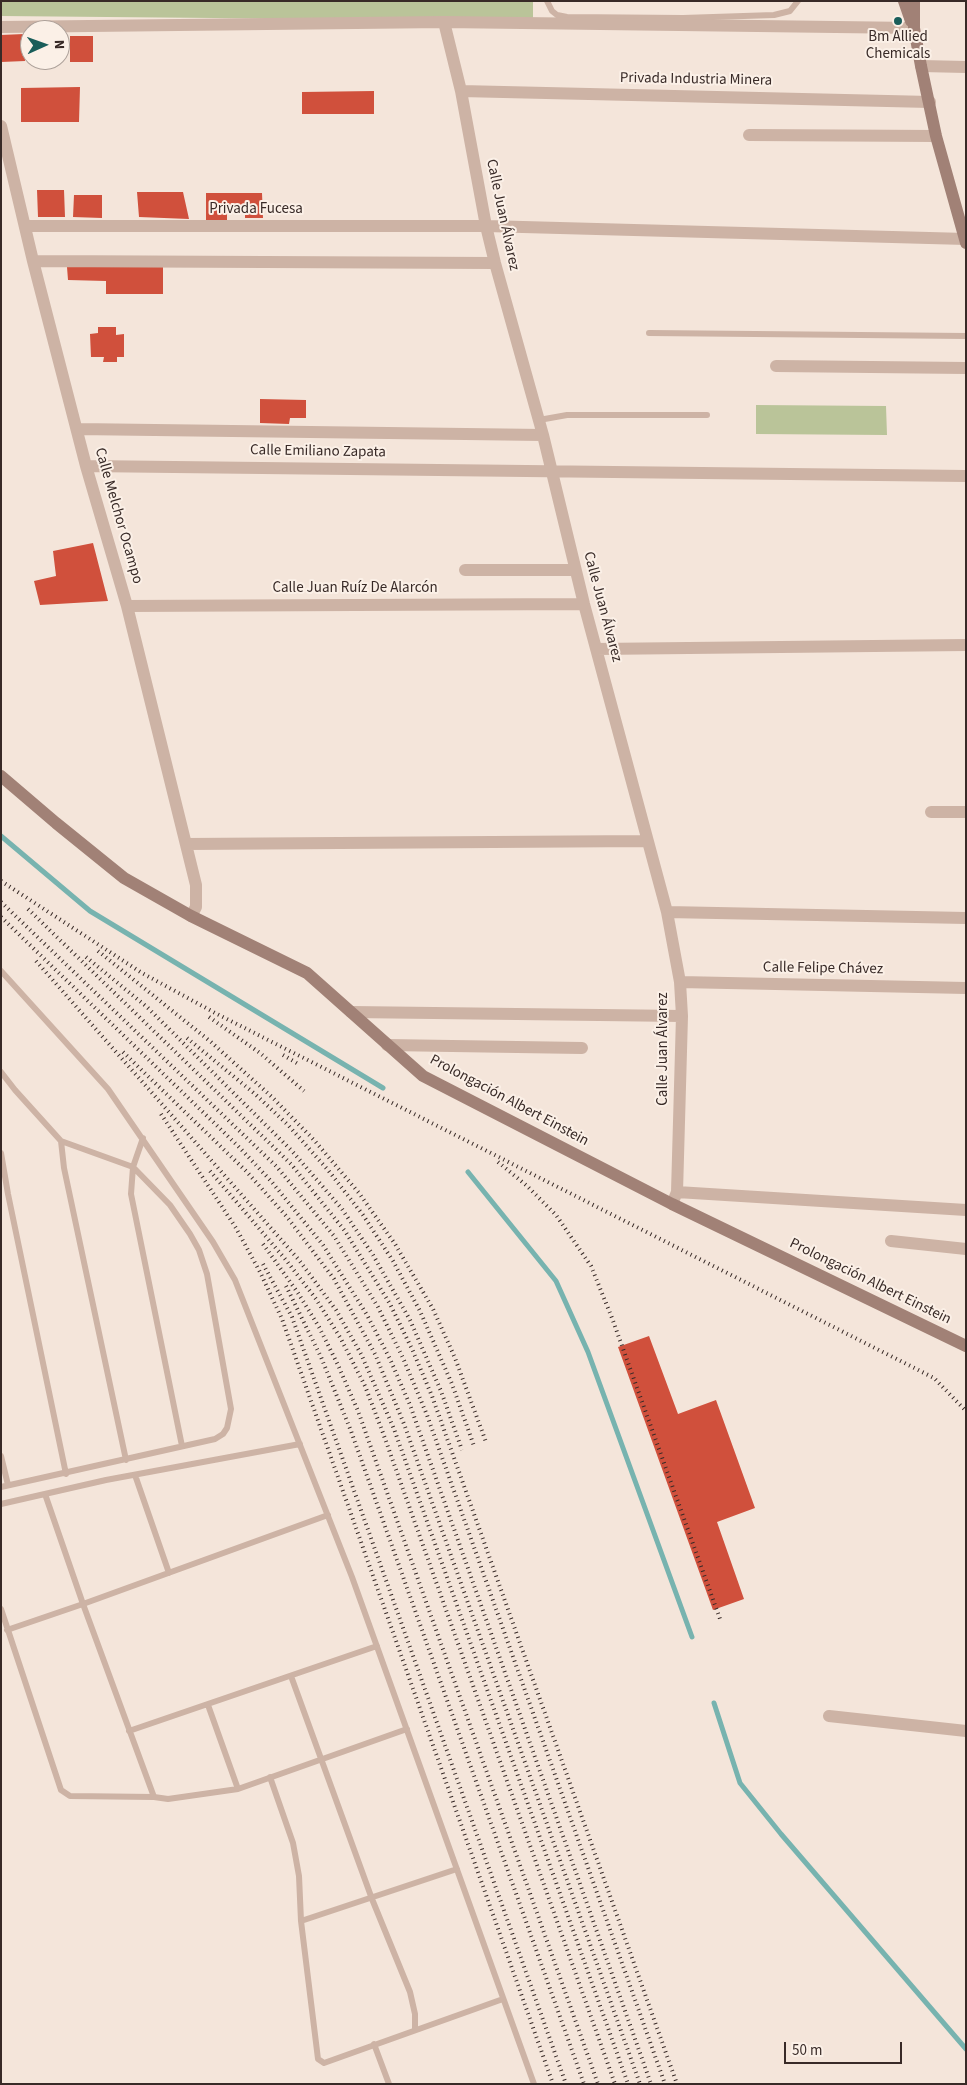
<!DOCTYPE html>
<html>
<head>
<meta charset="utf-8">
<style>
	body { margin:0 }
	#map { position:relative; width:967px; height:2085px; overflow:hidden; background:#f4e5da; font-family:"Source Sans 3",sans-serif }
	canvas { display:block }
	.frame { position:absolute; inset:0; border:2px solid #382a27; pointer-events:none }
	.north { position:absolute; left:20px; top:20px; width:50px; height:50px; box-sizing:border-box; background:#fbf0e7; border:1px solid #ada19a; border-radius:50%; rotate:88deg; font-size:14px; font-weight:700; line-height:20px; text-align:center; color:#382a27 }
	.north::after { content:''; display:block; margin:auto; width:18px; height:22px; background:#195d5a; clip-path:polygon(50% 0,100% 100%,50% 72%,0 100%) }
	.scale { position:absolute; left:784px; top:2042px; width:118px; height:22px; box-sizing:border-box; border:2px solid #382a27; border-top:0; padding-left:6px; font-size:15px; line-height:18px; white-space:nowrap; color:#382a27; -webkit-text-stroke:4px #fbf0e7; paint-order:stroke }
</style>
</head>
<body>
<div id="map">
<canvas width="967" height="2085"></canvas>
<div class="frame"></div>
<div class="north">N</div>
<div class="scale">50 m</div>
</div>
<script>
const ctx = document.querySelector('canvas').getContext('2d');
ctx.lineJoin = 'round';
function fill(path, color) { ctx.fillStyle = color; ctx.fill(path, 'evenodd'); }
const poly = rows => new Path2D(rows.map(r => 'M' + r).join(''));
function trace(path, color, width, dash) { ctx.strokeStyle = color; ctx.lineWidth = width; ctx.lineCap = dash ? 'butt' : 'round'; ctx.setLineDash(dash || []); ctx.stroke(path); }
function label(font, color, halo, rows, align = 'center') {
  ctx.font = font + ' "Source Sans 3",sans-serif'; ctx.lineWidth = 4; ctx.setLineDash([]); ctx.textBaseline = 'middle'; ctx.strokeStyle = halo; ctx.fillStyle = color; for (const [text, x, y, turn = 0] of rows) {
    ctx.save(); ctx.translate(x, y); ctx.rotate((+turn || 0) * Math.PI / 180); ctx.textAlign = isNaN(turn) ? turn : align; if (halo) ctx.strokeText(text, 0, 0); ctx.fillText(text, 0, 0); ctx.restore();
  }
}
fill(poly([
	[1,1,533,1,533,21,1,16],
	[756,405,886,406,887,435,756,434]
]), '#bac499');
trace(poly([
	[1,836,90,911,383,1088],
	[468,1172,556,1281,588,1352,692,1637],
	[714,1703,740,1783,781,1834,966,2049]
]), '#77b3af', 5);
fill(poly([
	[24,34,25,61,1,62,1,35],
	[70,36,93,36,93,62,70,62],
	[80,87,79,122,21,122,21,88],
	[374,91,374,114,302,114,302,92],
	[37,190,64,190,65,217,38,217],
	[137,192,183,192,189,219,139,217],
	[206,193,262,193,263,218,245,218,245,205,227,206,227,220,206,220],
	[74,195,102,195,102,218,73,217],
	[67,267,163,267,163,294,106,294,106,281,68,280],
	[98,327,116,327,116,335,124,334,124,357,117,357,117,362,103,362,104,357,91,357,90,334,98,333],
	[260,399,306,400,306,418,290,418,289,424,260,423],
	[93,543,108,601,40,605,34,581,56,576,53,551],
	[649,1336,678,1414,716,1400,755,1508,717,1522,744,1599,713,1610,618,1347]
]), '#d0503c');
trace(poly([
	[547,1,552,11,557,15,567,17,683,18,774,15,790,11,798,1],
	[649,333,966,336],
	[539,420,567,415,707,415],
	[1,971,108,1089,213,1242,235,1280,352,1577,534,2084],
	[1,1072,15,1090,61,1141,133,1167,170,1205,190,1234,199,1250,207,1274,231,1409,227,1428,223,1434,215,1439,1,1487],
	[143,1138,133,1167,131,1194,182,1446],
	[61,1141,64,1168,126,1460],
	[1,1153,8,1194,66,1474],
	[1,1456,8,1485],
	[135,1475,169,1573],
	[1,1504,106,1480,300,1444],
	[1,1609,61,1790,70,1796,154,1797,168,1799,238,1789,407,1729],
	[7,1630,83,1604,45,1494],
	[291,1676,372,1899,410,1992,415,2014,415,2029],
	[208,1705,238,1789],
	[129,1731,377,1646],
	[270,1777,293,1843,299,1876,301,1921,318,2059,324,2063,503,1999],
	[154,1797,83,1604,328,1515],
	[301,1921,457,1869],
	[374,2044,389,2084]
]), '#cdb3a5', 6);
trace(poly([
	[444,22,461,91,486,226,495,263,543,435,584,604,667,912,680,982,682,1016,677,1192,672,1204],
	[1,27,444,22,914,28],
	[921,66,966,67],
	[461,91,930,102],
	[1,126,33,261,86,466,127,606,196,885,196,907,191,916],
	[749,135,936,136],
	[26,226,486,226,966,239],
	[33,261,495,263],
	[776,366,966,368],
	[77,429,543,435],
	[86,466,966,476],
	[465,570,575,570],
	[127,606,584,604],
	[596,649,966,645],
	[931,812,966,812],
	[186,844,646,841],
	[667,912,966,918],
	[680,982,966,988],
	[351,1012,682,1016],
	[387,1045,582,1048],
	[677,1192,966,1210],
	[891,1241,966,1249],
	[829,1716,966,1731]
]), '#cdb3a5', 12);
trace(poly([
	[904,1,911,21],
	[914,1,914,28,921,66,936,136,966,243],
	[1,776,56,823,124,878,191,916,307,973,423,1076,672,1204,966,1346]
]), '#a18176', 12);
trace(poly([
	[1,881,142,973,217,1014,934,1378,966,1411],
	[1,902,277,1167,334,1236,378,1307,403,1358,427,1415,665,2084],
	[28,909,291,1164,345,1231,390,1304,412,1349,432,1396,677,2084],
	[1,917,238,1146,271,1181,323,1245,367,1315,390,1359,410,1405,651,2084],
	[98,951,211,1042,272,1097,314,1140,359,1193,395,1244,433,1309,455,1358,486,1442],
	[86,957,147,1007,292,1151,342,1209,373,1255,410,1320,441,1391,462,1450],
	[36,961,299,1260,336,1310,361,1354,394,1429,628,2084],
	[209,1017,260,1053,304,1091],
	[187,1038,255,1094,288,1125,328,1170,363,1215,393,1261,420,1311,452,1384,474,1446],
	[123,1052,247,1172,287,1217,334,1279,375,1354,404,1424,640,2084],
	[283,1055,300,1065],
	[161,1114,236,1228,260,1272,282,1319,553,2084],
	[498,1162,526,1185,556,1215,591,1266,612,1318,720,1619],
	[210,1171,286,1260,316,1299,341,1339,365,1386,383,1433,615,2084],
	[263,1244,298,1293,319,1327,338,1365,358,1411,598,2084],
	[263,1264,292,1317,566,2084],
	[286,1286,321,1357,351,1431,584,2084]
]), '#382a27', 4, [1, 4]);
for (const [x, y, r, color] of [
	[898,21,5,"#195d5a"]
]) { const dot = new Path2D(); dot.arc(x, y, r, 0, 2 * Math.PI); ctx.fillStyle = color; ctx.fill(dot); trace(dot, '#fbf0e7', 2); }
label('15px', '#382a27', '#fbf0e7', [
	["Bm Allied",898,38],
	["Chemicals",898,55]
]);
label('15px', '#382a27', '#fbf0e7', [
	["Privada Industria Minera",696,80,1],
	["Privada Fucesa",256,210],
	["Calle Juan Álvarez",502,215,78],
	["Calle Emiliano Zapata",318,452,1],
	["Calle Melchor Ocampo",118,516,74],
	["Calle Juan Ruíz De Alarcón",355,589],
	["Calle Juan Álvarez",602,607,75],
	["Calle Felipe Chávez",823,969,1],
	["Calle Juan Álvarez",664,1049,-90],
	["Prolongación Albert Einstein",509,1101,28],
	["Prolongación Albert Einstein",870,1282,26]
]);
</script>
</body>
</html>
